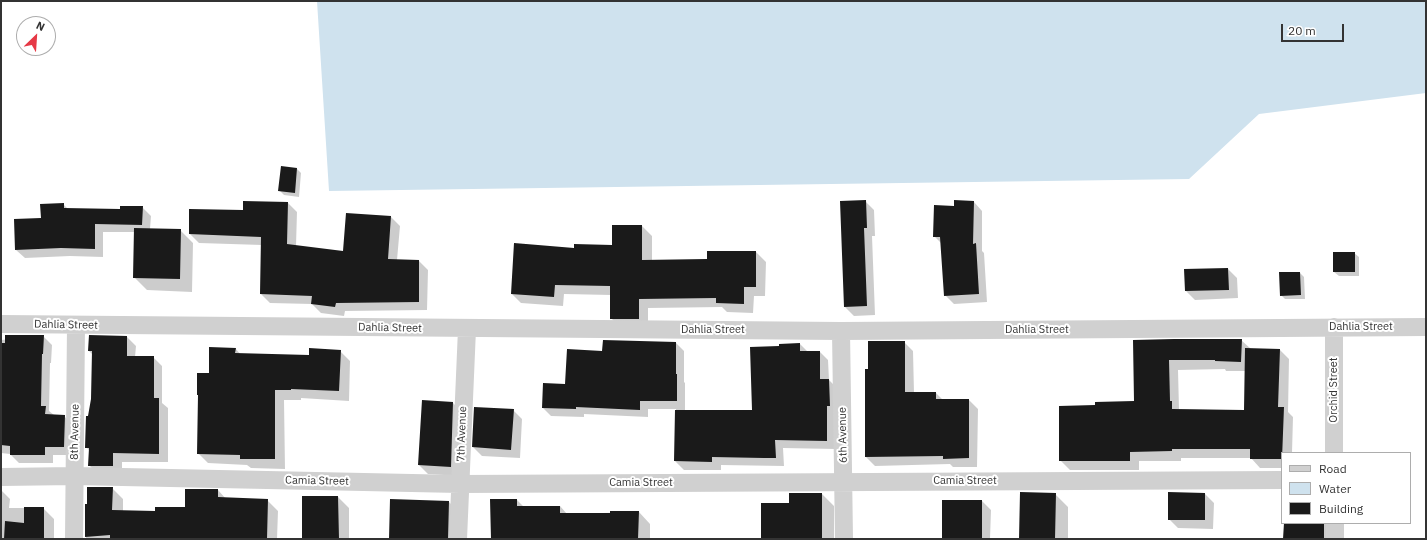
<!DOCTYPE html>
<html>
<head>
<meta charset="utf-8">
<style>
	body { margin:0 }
	#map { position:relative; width:1427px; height:540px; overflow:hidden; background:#fff; font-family:"IBM Plex Sans",sans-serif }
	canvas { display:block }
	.frame { position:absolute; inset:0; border:2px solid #333; pointer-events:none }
	.legend { position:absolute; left:1281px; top:452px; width:130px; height:72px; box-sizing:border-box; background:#fff; border:1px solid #adadad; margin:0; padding:5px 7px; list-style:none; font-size:12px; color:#333 }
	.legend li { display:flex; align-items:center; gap:8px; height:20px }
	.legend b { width:20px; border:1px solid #adadad }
	.north { position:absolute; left:16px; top:16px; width:40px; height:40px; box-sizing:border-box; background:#fff; border:1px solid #adadad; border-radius:50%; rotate:25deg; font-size:11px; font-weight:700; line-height:16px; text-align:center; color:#333 }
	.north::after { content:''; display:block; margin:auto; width:14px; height:18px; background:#e63946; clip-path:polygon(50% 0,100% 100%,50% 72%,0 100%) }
	.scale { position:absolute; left:1281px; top:24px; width:63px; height:18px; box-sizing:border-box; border:2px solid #333; border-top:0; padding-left:5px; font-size:12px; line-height:14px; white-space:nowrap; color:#333; -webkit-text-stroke:3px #fff; paint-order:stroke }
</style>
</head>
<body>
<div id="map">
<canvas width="1427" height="540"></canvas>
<div class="frame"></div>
<ul class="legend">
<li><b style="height:5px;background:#d0d0d0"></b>Road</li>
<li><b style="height:11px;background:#cfe2ee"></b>Water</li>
<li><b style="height:11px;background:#1a1a1a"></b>Building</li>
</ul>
<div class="north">N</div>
<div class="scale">20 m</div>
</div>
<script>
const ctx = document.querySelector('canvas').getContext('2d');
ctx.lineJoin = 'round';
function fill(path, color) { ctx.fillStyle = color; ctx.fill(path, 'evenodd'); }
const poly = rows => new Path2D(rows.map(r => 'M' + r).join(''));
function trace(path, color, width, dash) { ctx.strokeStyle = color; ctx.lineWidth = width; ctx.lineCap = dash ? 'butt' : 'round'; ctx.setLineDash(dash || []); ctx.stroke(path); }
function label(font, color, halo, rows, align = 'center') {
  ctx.font = font + ' "IBM Plex Sans",sans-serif'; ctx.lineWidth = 4; ctx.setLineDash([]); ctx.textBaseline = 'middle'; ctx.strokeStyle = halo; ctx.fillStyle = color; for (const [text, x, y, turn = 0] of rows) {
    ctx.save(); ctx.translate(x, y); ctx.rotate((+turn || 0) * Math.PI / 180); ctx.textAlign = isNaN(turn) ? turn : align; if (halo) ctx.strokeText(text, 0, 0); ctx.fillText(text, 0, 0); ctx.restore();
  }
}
fill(poly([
	[317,1,1426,1,1426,93,1259,114,1189,179,329,191]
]), '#cfe2ee');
fill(poly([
	[282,167,297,169,301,173,299,197,284,195,280,191],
	[865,201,874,210,875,236,872,236,875,315,854,316,845,307],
	[974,202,982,211,982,251,984,253,987,302,954,304,945,295,942,244,934,236,955,207],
	[288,203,297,212,296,246,344,252,391,217,400,226,397,260,419,261,428,270,427,310,345,311,344,316,321,313,312,304,270,303,261,294,262,245,199,243,190,234,244,211],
	[63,204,68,209,121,210,142,207,151,216,150,229,180,230,193,243,192,292,147,290,134,277,135,232,103,232,103,257,70,256,25,258,16,250,42,219],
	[613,226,642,226,652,236,652,260,708,260,756,252,766,262,765,296,754,296,753,313,727,312,722,307,648,308,648,328,621,328,611,318,611,295,564,294,563,306,521,303,512,294,575,249,613,246],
	[1354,253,1359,257,1359,276,1339,276,1334,272],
	[1228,269,1237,278,1238,298,1195,300,1186,291,1185,270],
	[1300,273,1304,277,1305,299,1285,299,1281,295],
	[43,336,52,345,51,363,50,363,49,411,54,415,64,416,73,425,73,455,53,455,53,463,19,463,10,454,1,453,1,340],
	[127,337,136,346,135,357,153,357,162,366,162,403,168,408,168,462,122,462,122,475,98,474,89,465,90,451,86,447,92,399,93,355,89,351],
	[1241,340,1251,349,1280,350,1289,359,1288,412,1293,417,1292,453,1282,453,1282,468,1260,468,1251,458,1181,458,1181,461,1139,461,1139,470,1070,470,1060,460,1096,406,1135,402,1134,341],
	[1225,369,1226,371,1246,371,1245,411,1179,409,1178,370],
	[904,342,913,351,914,393,936,393,943,400,969,400,978,409,977,467,953,467,950,464,875,466,866,457,869,370],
	[676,343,684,351,684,382,685,383,685,411,753,411,780,347,800,344,808,352,820,352,828,360,829,380,838,389,835,449,783,448,784,466,721,465,721,470,684,470,675,461,676,409,648,409,648,417,584,414,584,417,551,416,543,408,566,385,603,352],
	[235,348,241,355,310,356,340,351,350,361,349,401,301,398,301,400,284,400,285,469,251,468,247,465,208,463,198,453,210,374],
	[453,403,462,412,459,476,428,474,419,465],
	[513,410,522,419,520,458,482,456,473,447],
	[112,488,123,499,123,511,156,512,186,508,218,490,226,499,267,500,278,511,277,539,86,539,86,505],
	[1,490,10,499,9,508,43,508,54,519,54,539,1,539],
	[822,494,834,506,834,539,762,539,790,504],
	[1055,494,1068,507,1068,539,1020,539],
	[1205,494,1214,503,1213,529,1178,528,1169,519],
	[303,497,338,497,349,508,349,539,303,539],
	[517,500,524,507,560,506,567,514,639,512,650,524,650,539,492,539],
	[982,501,991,510,990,539,943,539],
	[449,502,459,512,458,539,390,539],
	[1285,523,1338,523,1338,539,1284,539]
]), '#0003');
fill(poly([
	[281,166,297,168,295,193,278,191],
	[866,200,867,228,864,228,867,306,844,307,840,201],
	[954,200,974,201,973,244,976,243,979,294,944,296,940,237,933,237,934,205,954,206],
	[243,201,288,202,287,244,343,251,346,213,391,216,388,259,419,260,419,302,336,303,335,307,311,304,312,296,260,294,261,237,189,234,189,209,243,210],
	[64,203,64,208,120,209,120,206,143,206,142,225,95,224,95,249,61,248,15,250,14,219,41,218,40,204],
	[612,225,642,225,642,260,707,259,707,251,756,251,756,287,744,287,744,304,716,303,716,298,639,299,639,319,610,319,610,286,555,285,554,297,511,294,514,243,574,248,574,244,612,245],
	[134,228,181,229,180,279,133,278],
	[1333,252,1355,252,1355,272,1333,272],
	[1228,268,1229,290,1185,291,1184,269],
	[1279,272,1300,272,1301,295,1280,296],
	[5,335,44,335,43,354,42,354,41,406,46,406,45,414,65,415,64,447,45,447,45,455,10,455,10,446,1,445,1,343,5,343],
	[89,335,127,336,127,356,154,356,154,398,159,398,159,454,113,453,113,466,88,466,89,448,85,448,86,416,88,416,91,399,92,351,88,351],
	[1174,339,1242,339,1241,362,1215,361,1215,360,1169,360,1170,401,1172,401,1172,409,1244,410,1245,348,1280,349,1278,407,1284,407,1282,459,1250,459,1250,449,1172,449,1172,451,1130,452,1130,461,1059,461,1059,406,1095,405,1095,402,1134,401,1133,340],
	[603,340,676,342,676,374,677,374,677,401,640,401,640,410,576,407,576,409,542,408,543,383,565,384,567,349,602,351],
	[868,341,905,341,905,392,936,392,936,399,969,399,969,458,943,459,943,456,865,457,865,369,868,369],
	[800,343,800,351,820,351,820,379,829,379,830,406,827,406,827,441,775,440,776,458,764,458,712,457,712,462,674,461,675,410,752,410,750,347,779,346,779,344],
	[209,347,236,348,235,353,309,355,309,348,341,350,339,391,291,389,291,390,275,390,275,459,240,459,240,455,197,454,198,395,197,395,197,373,209,373],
	[422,400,453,402,451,467,418,465],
	[474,407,514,409,511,450,472,447],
	[87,487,113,487,112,510,155,511,155,507,185,507,185,489,218,489,218,497,268,499,267,539,110,539,110,535,85,537,85,504,87,504],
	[1020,492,1056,493,1055,539,1019,539],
	[1168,492,1205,493,1205,520,1168,520],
	[789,493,822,493,822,539,761,539,761,503,789,503],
	[302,496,338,496,339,539,302,539],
	[390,499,449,501,448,539,389,539],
	[490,499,517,499,517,506,560,506,560,513,610,513,610,511,639,511,638,539,491,539],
	[942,500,982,500,982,539,942,539],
	[24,507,44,507,44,539,4,539,5,521,24,523],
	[1284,523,1324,523,1324,539,1283,539]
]), '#1a1a1a');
trace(poly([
	[1,324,841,331,1426,327],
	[1334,327,1334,453],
	[841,331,844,539],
	[1,477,74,476,460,484,1282,480],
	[1335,523,1335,539],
	[74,539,76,325],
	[458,539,467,329]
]), '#d0d0d0', 18);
label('11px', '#333', '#fff', [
	["Dahlia Street",66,325,1],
	["Dahlia Street",1361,327],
	["Dahlia Street",390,328,1],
	["Dahlia Street",713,330],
	["Dahlia Street",1037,330],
	["Orchid Street",1334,390,-90],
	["8th Avenue",75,432,-89],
	["7th Avenue",462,434,-88],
	["6th Avenue",843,435,-91],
	["Camia Street",317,481,1],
	["Camia Street",965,481],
	["Camia Street",641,483]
]);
</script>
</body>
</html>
